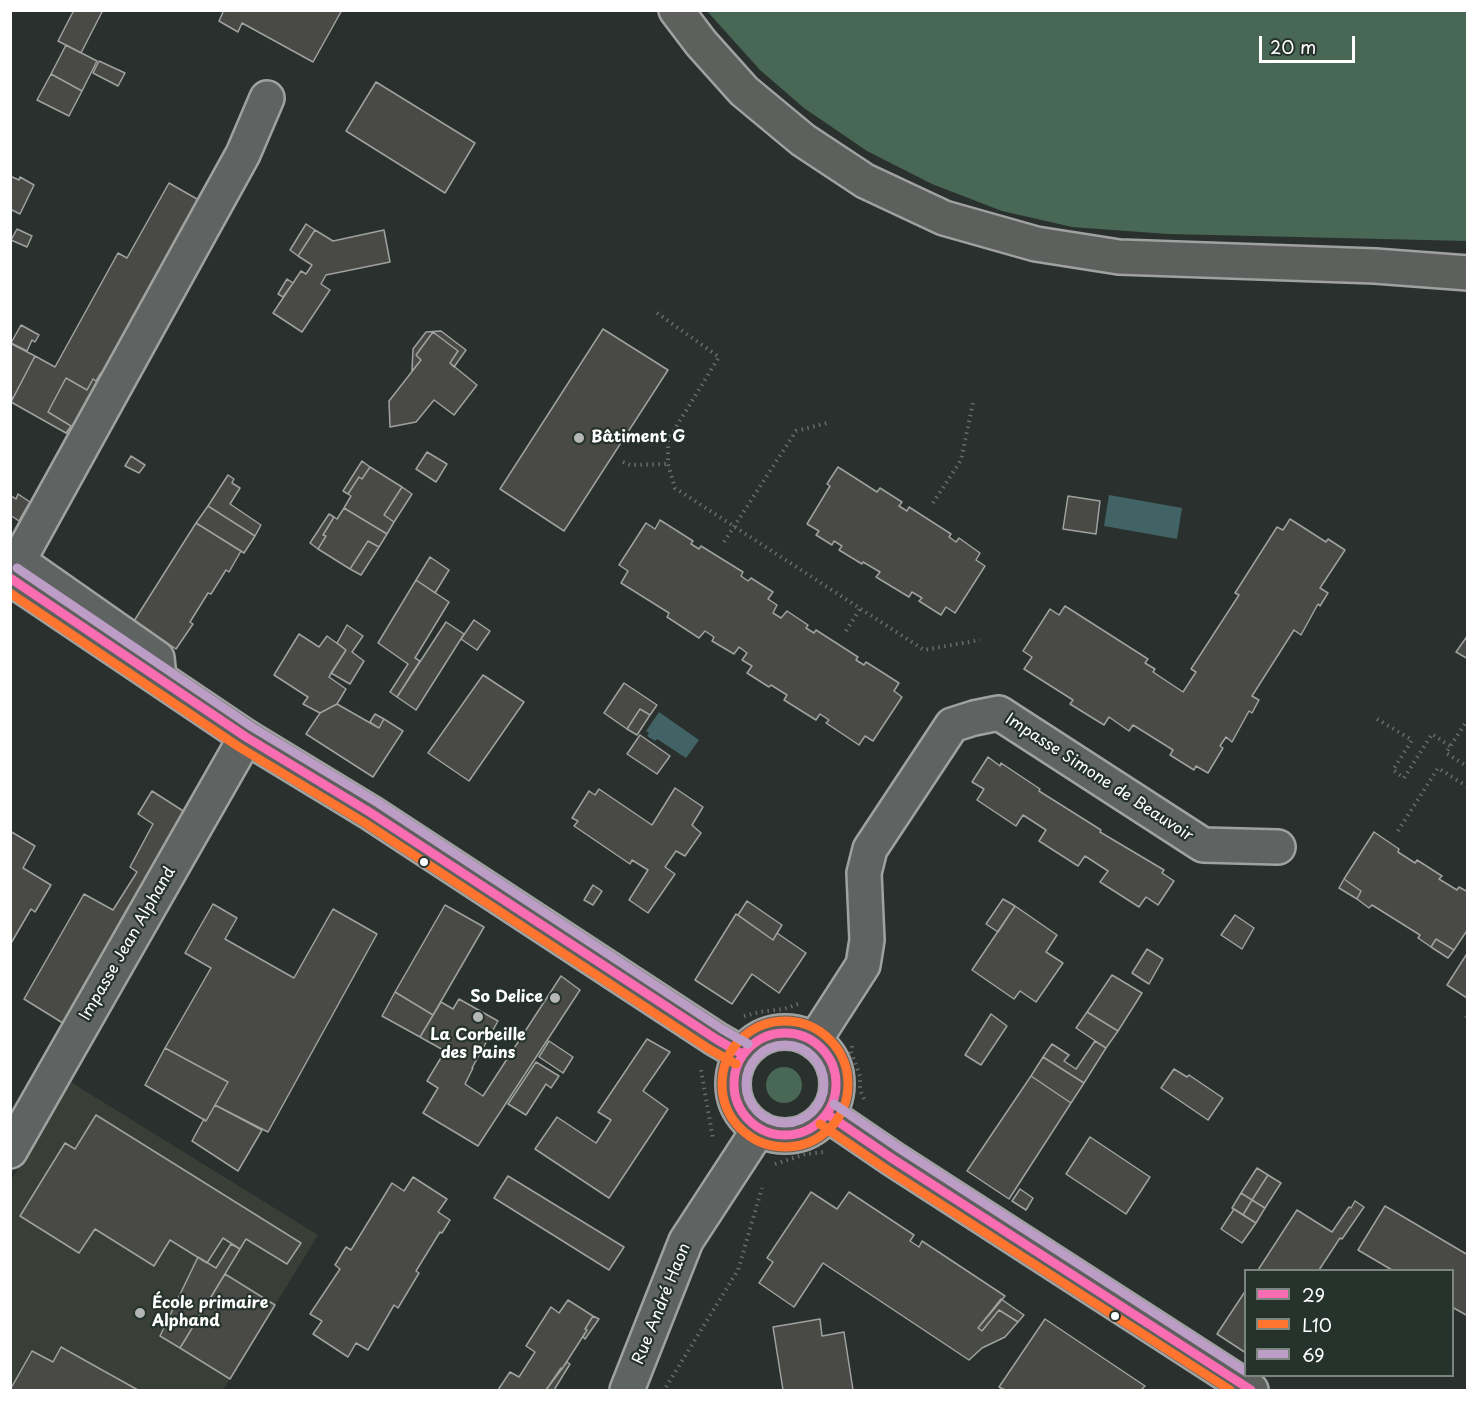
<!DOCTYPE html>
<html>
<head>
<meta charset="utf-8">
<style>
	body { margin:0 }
	#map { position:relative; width:1478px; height:1401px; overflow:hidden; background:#29302d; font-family:"Playpen Sans",sans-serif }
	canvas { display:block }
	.frame { position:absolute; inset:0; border:12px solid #fff; pointer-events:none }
	.legend { position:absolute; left:1244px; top:1269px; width:210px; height:108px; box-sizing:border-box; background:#26332d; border:2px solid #7d8581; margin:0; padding:8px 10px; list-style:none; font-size:18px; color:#fff }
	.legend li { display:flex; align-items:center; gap:12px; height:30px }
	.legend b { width:30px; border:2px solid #7d8581 }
	.scale { position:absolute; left:1259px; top:36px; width:96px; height:27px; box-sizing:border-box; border:3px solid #fff; border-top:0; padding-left:8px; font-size:18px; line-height:21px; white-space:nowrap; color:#fff; -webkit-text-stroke:4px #26332d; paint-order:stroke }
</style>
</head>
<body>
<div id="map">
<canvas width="1478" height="1401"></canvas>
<div class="frame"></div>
<ul class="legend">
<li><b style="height:8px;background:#fa6db2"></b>29</li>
<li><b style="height:8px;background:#ff742f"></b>L10</li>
<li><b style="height:8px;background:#bb9dc6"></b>69</li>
</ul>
<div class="scale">20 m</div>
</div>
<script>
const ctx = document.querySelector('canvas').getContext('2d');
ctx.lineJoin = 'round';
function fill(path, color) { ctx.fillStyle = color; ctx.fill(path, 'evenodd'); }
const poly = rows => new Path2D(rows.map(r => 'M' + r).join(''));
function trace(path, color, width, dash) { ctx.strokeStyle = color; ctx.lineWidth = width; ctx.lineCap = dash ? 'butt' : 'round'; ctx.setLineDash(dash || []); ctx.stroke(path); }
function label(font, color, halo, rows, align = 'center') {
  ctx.font = font + ' "Playpen Sans",sans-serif'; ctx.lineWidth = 4.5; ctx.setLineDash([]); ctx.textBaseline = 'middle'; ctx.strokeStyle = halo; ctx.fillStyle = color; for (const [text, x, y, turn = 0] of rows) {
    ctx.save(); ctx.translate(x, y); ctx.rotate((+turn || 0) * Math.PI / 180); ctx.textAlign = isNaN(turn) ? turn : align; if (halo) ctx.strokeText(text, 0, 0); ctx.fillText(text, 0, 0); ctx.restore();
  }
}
fill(poly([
	[69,1081,318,1235,223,1390,11,1390,11,1180]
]), '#393f37');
fill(poly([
	[707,11,1467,11,1467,241,1168,234,1072,227,1002,211,932,184,867,151,804,108,760,70],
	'766 1085a18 18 0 1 1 36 0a18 18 0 1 1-36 0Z'
]), '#496755');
fill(poly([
	[1109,495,1182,508,1177,539,1104,526],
	[659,712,699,740,686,758,657,739,655,741,647,736,649,733,646,731]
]), '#426365');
const building = poly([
	[74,10,103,10,81,53,58,41,74,10],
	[224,10,342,10,313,62,242,23,238,32,219,21,224,10],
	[66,45,97,61,82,91,51,74,66,45],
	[99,61,125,73,118,86,93,73,99,61],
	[51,74,82,91,69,116,37,100,51,74],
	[376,82,475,143,445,193,346,131,376,82],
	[10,176,19,180,20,177,34,185,20,214,10,209,10,176],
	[169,183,204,203,105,377,100,374,96,381,93,379,87,390,66,378,48,412,71,426,66,433,11,402,35,356,55,367,118,253,127,258,169,183],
	[306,224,315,230,298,256,290,250,306,224],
	[17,229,32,236,27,247,11,240,17,229],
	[315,230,333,241,384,230,390,262,326,275,321,284,330,290,302,332,273,313,301,271,306,274,312,265,298,256,315,230],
	[287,279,293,283,283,297,278,294,287,279],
	[21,325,39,335,35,342,32,340,27,351,11,343,21,325],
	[603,329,668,370,564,531,500,489,603,329],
	[441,331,466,350,454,367,450,363,458,351,433,332,416,355,421,360,412,371,413,349,426,332,441,331],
	[433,332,458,351,450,363,477,385,454,415,434,400,416,422,390,427,389,401,421,360,416,355,433,332],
	[10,343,35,356,13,398,10,396,10,343],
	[100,374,105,377,72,436,66,433,71,426,48,412,66,378,87,390,93,379,96,381,100,374],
	[427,452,447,464,436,482,416,469,427,452],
	[131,456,145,465,139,473,125,466,131,456],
	[362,461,370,467,362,479,359,477,348,494,343,491,362,461],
	[370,467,402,487,384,515,394,522,387,534,344,508,351,496,348,494,359,477,362,479,370,467],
	[838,467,877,492,880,488,902,502,899,506,907,511,909,507,951,534,949,537,956,542,959,538,980,553,976,560,985,566,955,613,946,607,941,615,919,601,922,598,912,592,909,597,876,577,880,572,863,562,862,564,839,550,842,546,834,541,832,545,816,535,819,531,807,524,830,486,827,484,838,467],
	[228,475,234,479,232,483,240,488,230,504,261,525,255,536,208,506,228,475],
	[402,487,412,494,394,522,384,515,402,487],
	[18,494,30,502,19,521,10,515,10,495,16,499,18,494],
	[1068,496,1100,501,1096,534,1063,529,1068,496],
	[208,506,255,536,244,553,196,523,208,506],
	[344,508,387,534,379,547,368,541,350,569,318,549,326,536,323,535,334,517,337,519,344,508],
	[329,514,334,517,323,535,326,536,318,549,310,543,329,514],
	[1290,519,1326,542,1328,539,1345,550,1320,588,1328,593,1320,606,1318,604,1301,635,1294,630,1252,696,1259,700,1252,713,1249,711,1232,742,1226,737,1220,746,1223,748,1208,773,1196,766,1194,770,1170,755,1173,750,1133,725,1129,731,1109,717,1104,725,1070,704,1073,700,1024,669,1032,657,1023,651,1050,609,1059,615,1065,606,1148,659,1145,663,1155,669,1153,672,1183,692,1196,672,1191,669,1239,595,1235,593,1277,527,1283,530,1290,519],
	[660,520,693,541,691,544,699,549,701,546,743,572,741,576,748,581,751,578,773,592,768,599,777,605,773,613,781,618,787,611,808,625,806,628,814,633,816,630,858,657,856,660,864,665,866,662,899,683,894,691,902,697,873,741,865,736,859,745,826,723,829,720,820,714,816,720,784,700,787,695,771,685,769,687,747,673,752,666,742,660,747,653,739,647,734,654,712,641,714,637,705,631,699,638,667,617,669,613,621,583,628,571,619,565,646,523,655,529,660,520],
	[196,523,241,551,229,572,226,570,211,594,208,593,190,622,193,624,176,649,134,621,196,523],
	[368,541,379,547,361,575,350,569,368,541],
	[430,557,449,570,435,593,416,580,430,557],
	[416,580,449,602,415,658,420,661,397,697,390,692,408,664,378,643,416,580],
	[474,620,490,631,477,650,461,639,474,620],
	[446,622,464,634,416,710,397,697,446,622],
	[347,625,363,636,352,652,364,661,350,684,331,673,346,650,337,643,347,625],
	[299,634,319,647,327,636,346,650,329,677,346,689,337,704,320,713,303,704,308,697,274,675,299,634],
	[1468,635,1468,659,1456,652,1468,635],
	[483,675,524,702,469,781,428,753,483,675],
	[624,683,657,705,650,715,640,709,627,729,604,713,624,683],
	[337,704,379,728,384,719,403,731,373,777,306,734,320,713,337,704],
	[640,709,650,715,637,735,627,729,640,709],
	[375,714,384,719,379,728,370,722,375,714],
	[640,735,670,756,657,774,627,754,640,735],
	[988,757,1000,766,1001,763,1040,789,1039,791,1101,830,1100,832,1164,870,1162,873,1174,881,1158,905,1146,897,1139,907,1100,882,1108,871,1085,856,1078,866,1039,841,1046,830,1023,815,1016,826,977,800,984,789,972,782,988,757],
	[675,788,703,807,692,825,701,833,685,856,676,851,665,867,675,874,648,913,629,900,648,870,632,860,630,864,574,826,578,821,572,818,589,791,595,795,599,789,652,825,675,788],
	[152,791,188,814,66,1025,24,999,84,894,113,910,137,872,130,867,153,824,138,814,152,791],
	[10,831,35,846,23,868,51,885,35,912,31,909,10,945,10,831],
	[1374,832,1399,849,1398,852,1415,863,1417,860,1442,876,1439,879,1457,890,1459,887,1468,892,1468,929,1454,950,1436,939,1431,947,1418,938,1420,935,1372,905,1369,908,1357,899,1361,891,1344,879,1374,832],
	[1344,879,1361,891,1357,899,1339,888,1344,879],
	[593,885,602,891,593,905,584,900,593,885],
	[1003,899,1015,906,998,932,986,924,1003,899],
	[747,901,782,925,773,940,738,915,747,901],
	[213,904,237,918,225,939,294,978,333,909,377,934,268,1132,215,1105,228,1082,165,1048,211,968,185,953,213,904],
	[445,905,484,927,433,1015,395,992,445,905],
	[1015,906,1057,935,1046,952,1063,963,1036,1002,1020,991,1014,999,972,970,1015,906],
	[736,914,773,940,777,933,806,953,779,993,752,974,732,1004,695,980,736,914],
	[1235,915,1254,928,1242,949,1221,935,1235,915],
	[1436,939,1454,950,1448,958,1431,947,1436,939],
	[1147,949,1163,959,1149,984,1132,973,1147,949],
	[1468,952,1468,997,1467,998,1447,985,1468,952],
	[1112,975,1142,993,1118,1031,1087,1012,1112,975],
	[561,976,580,990,478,1146,423,1113,438,1088,427,1081,445,1051,420,1037,441,1002,453,1009,459,999,498,1021,472,1068,473,1068,465,1084,483,1096,561,976],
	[395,992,433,1015,420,1037,382,1016,395,992],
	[1087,1012,1118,1031,1106,1048,1076,1028,1087,1012],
	[991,1014,1007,1026,981,1065,965,1055,991,1014],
	[647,1039,670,1052,643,1091,668,1109,609,1198,535,1149,557,1117,596,1143,611,1120,598,1112,647,1039],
	[549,1041,573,1057,563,1073,539,1057,549,1041],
	[1095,1041,1106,1048,1084,1083,1043,1057,1052,1044,1069,1055,1064,1061,1076,1069,1095,1041],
	[165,1048,228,1082,206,1121,145,1085,165,1048],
	[1043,1057,1084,1083,1071,1103,1031,1076,1043,1057],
	[536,1062,559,1076,551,1088,546,1084,526,1115,508,1104,536,1062],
	[1174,1069,1187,1077,1189,1075,1223,1098,1208,1120,1161,1088,1174,1069],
	[1031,1076,1071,1103,1009,1199,967,1171,1031,1076],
	[215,1105,262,1130,238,1171,192,1141,204,1119,206,1121,215,1105],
	[96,1115,301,1243,287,1264,246,1239,240,1249,223,1238,207,1263,170,1240,154,1266,95,1229,79,1253,20,1216,65,1143,75,1149,96,1115],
	[1090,1137,1150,1177,1126,1214,1066,1174,1090,1137],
	[1257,1168,1268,1175,1252,1200,1241,1193,1257,1168],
	[1268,1175,1281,1183,1265,1208,1252,1200,1268,1175],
	[508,1176,624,1247,609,1270,494,1198,508,1176],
	[413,1177,447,1199,438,1212,450,1220,442,1233,440,1232,416,1271,419,1273,398,1308,394,1305,368,1350,356,1343,348,1357,313,1334,322,1321,310,1314,340,1269,335,1265,346,1247,351,1250,392,1183,404,1191,413,1177],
	[1020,1189,1033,1198,1026,1210,1012,1201,1020,1189],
	[811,1192,837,1209,849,1192,914,1235,910,1241,919,1247,922,1241,1005,1296,978,1328,982,1331,999,1310,1018,1322,1005,1337,982,1348,969,1360,823,1263,794,1307,759,1283,773,1262,767,1258,811,1192],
	[1241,1193,1252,1200,1243,1215,1232,1208,1241,1193],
	[1252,1200,1265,1208,1256,1223,1243,1215,1252,1200],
	[1355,1201,1364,1207,1342,1239,1340,1238,1319,1270,1258,1270,1297,1210,1332,1232,1349,1207,1351,1208,1355,1201],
	[1385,1206,1468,1255,1468,1316,1452,1307,1452,1270,1392,1270,1358,1250,1385,1206],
	[1234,1209,1256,1223,1242,1243,1221,1229,1234,1209],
	[231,1244,240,1249,180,1348,160,1336,198,1257,216,1268,231,1244],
	[225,1274,275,1305,230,1379,180,1348,225,1274],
	[1246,1290,1246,1353,1217,1334,1246,1290],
	[1001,1299,1024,1315,1018,1322,999,1310,982,1331,978,1328,1001,1299],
	[568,1300,593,1316,585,1329,587,1330,562,1369,561,1368,546,1390,498,1390,510,1372,519,1377,535,1352,526,1346,551,1307,559,1313,568,1300],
	[593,1316,599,1319,585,1339,583,1337,587,1330,585,1329,593,1316],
	[820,1319,822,1336,844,1332,853,1390,783,1390,773,1327,820,1319],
	[1045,1319,1145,1386,1141,1390,1005,1390,999,1387,1045,1319],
	[61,1347,111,1375,138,1390,10,1390,32,1351,53,1362,61,1347],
	[567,1362,570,1364,554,1390,546,1390,567,1362]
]);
fill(building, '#494a46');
trace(building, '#9fa2a0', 1.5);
const minor = poly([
	[10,555,157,658,159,677],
	[10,576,243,154,267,98],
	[814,1041,863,965,867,940,864,873,870,849,952,725,974,718,999,713,1203,845,1278,847],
	[10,1151,246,737],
	[627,1390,686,1241,759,1129]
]);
const major = poly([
	[10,578,246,737,371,813,716,1039,742,1054],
	'733 1084a52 52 0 1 1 104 0a52 52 0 1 1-104 0Z',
	[827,1114,893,1159,1251,1390]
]);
const highway = poly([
	[676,10,701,43,744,91,803,140,865,181,944,218,1036,244,1119,257,1375,266,1468,273]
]);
trace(minor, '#9fa2a0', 38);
trace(major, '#9fa2a0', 38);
trace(highway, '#9fa2a0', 38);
trace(poly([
	[657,313,719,357,668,440,668,464,675,488,924,650,980,640],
	[623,462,630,465,668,464],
	[933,503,961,460,973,403],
	[724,542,796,431,827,423],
	[846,631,860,609],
	[1377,719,1412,740,1393,770,1404,778,1432,734,1450,746],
	[1468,719,1446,753,1468,767],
	[1398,831,1438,768,1468,787],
	[744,1016,760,1012,784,1009,798,1004],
	[1466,1018,1468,1015],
	[852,1046,851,1052,860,1076,860,1090,864,1099],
	[701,1070,713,1139],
	[775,1164,806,1154,825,1152],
	[666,1387,738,1270,762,1188]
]), '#686c69', 4, [1.5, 4.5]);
trace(minor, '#5f6362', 33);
trace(major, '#5e605d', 33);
trace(highway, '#5e605d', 33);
trace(poly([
	[10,578,246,737,371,813,716,1039,742,1054],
	'734 1084a51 51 0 1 1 102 0a51 51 0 1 1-102 0Z',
	[827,1114,893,1159,1251,1390]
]), '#fa6db2', 9);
trace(poly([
	[10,593,239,747,365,823,709,1049,736,1064],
	'722 1084a63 63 0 1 1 126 0a63 63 0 1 1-126 0Z',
	[820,1124,886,1169,1230,1390]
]), '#ff742f', 9);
trace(poly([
	[17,568,252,727,378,803,722,1029,748,1044],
	'746 1084a39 39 0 1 1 78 0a39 39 0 1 1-78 0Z',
	[834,1104,900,1149,1246,1372]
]), '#bb9dc6', 9);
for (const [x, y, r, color] of [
	[579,438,6,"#b4b7b6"],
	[424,862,5,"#fff"],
	[555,998,6,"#b4b7b6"],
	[478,1017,6,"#b4b7b6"],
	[140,1313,6,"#b4b7b6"],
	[1115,1316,5,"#fff"]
]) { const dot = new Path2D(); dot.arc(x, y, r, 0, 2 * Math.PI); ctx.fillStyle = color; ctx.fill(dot); trace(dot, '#26332d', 2); }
label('bold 16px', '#fff', '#26332d', [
	["Bâtiment G",591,438],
	["So Delice",543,998,"right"],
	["La Corbeille",478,1036,"center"],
	["des Pains",478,1054,"center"],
	["École primaire",152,1304],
	["Alphand",152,1322]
], 'left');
label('16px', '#fff', '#26332d', [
	["Impasse Simone de Beauvoir",1099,778,33],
	["Impasse Jean Alphand",128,944,-60],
	["Rue André Haon",662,1304,-68]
]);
</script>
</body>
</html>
